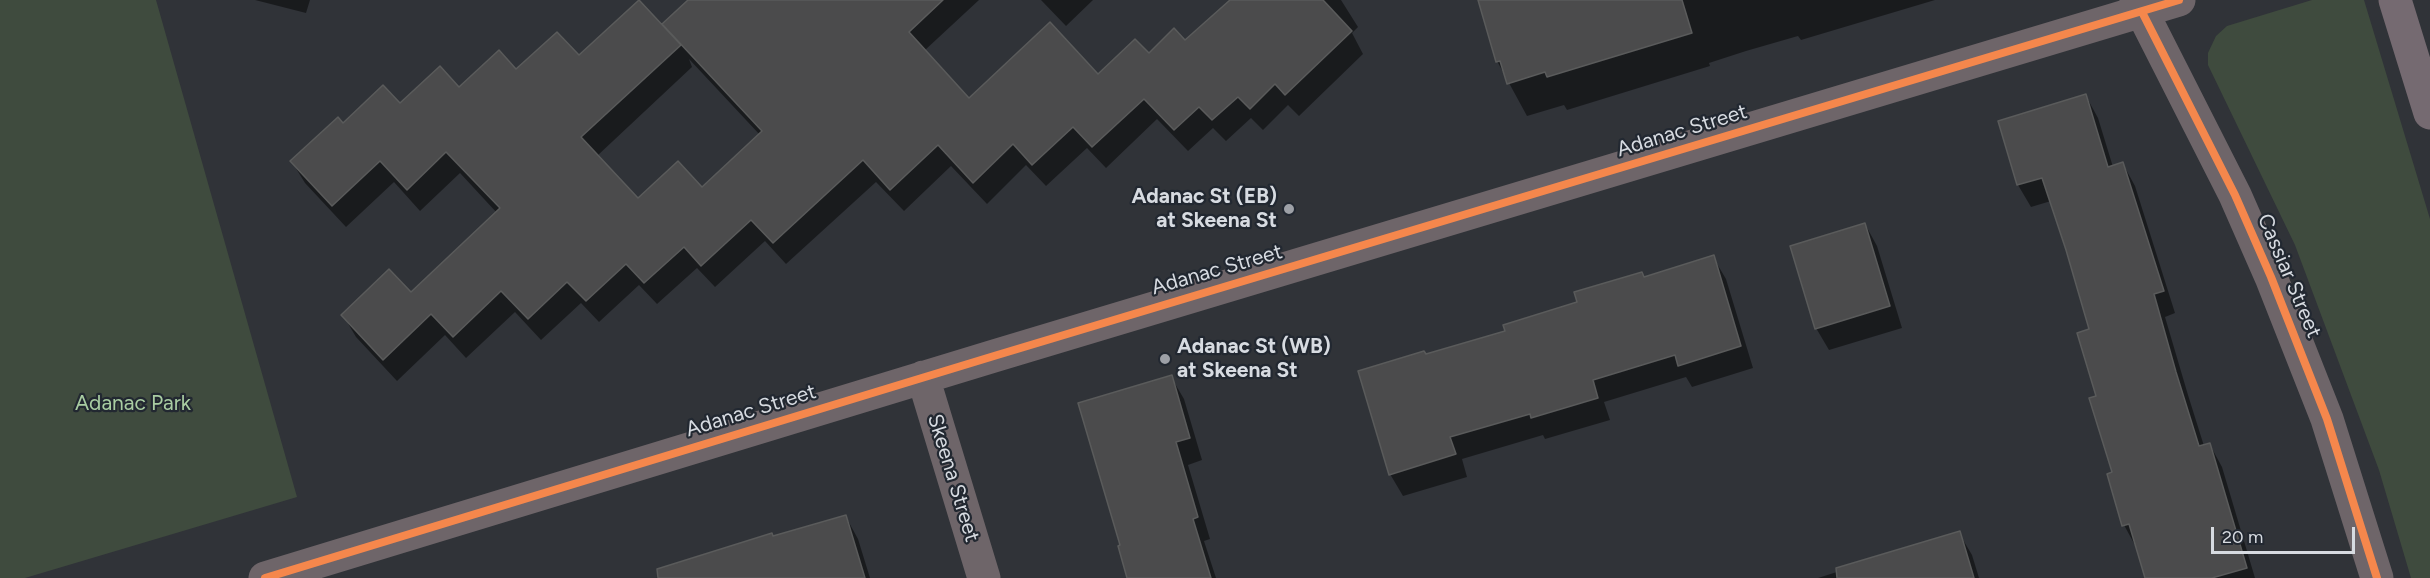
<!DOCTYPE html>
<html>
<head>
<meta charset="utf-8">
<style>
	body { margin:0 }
	#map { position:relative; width:2430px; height:578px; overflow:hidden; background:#303338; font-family:Figtree,sans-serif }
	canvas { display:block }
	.scale { position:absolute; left:2211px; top:527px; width:144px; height:27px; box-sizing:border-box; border:3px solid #d7dbe1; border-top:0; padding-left:8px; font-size:18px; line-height:21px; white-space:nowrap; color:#d7dbe1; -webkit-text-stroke:4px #222831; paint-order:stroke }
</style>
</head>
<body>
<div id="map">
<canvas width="2430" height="578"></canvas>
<div class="scale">20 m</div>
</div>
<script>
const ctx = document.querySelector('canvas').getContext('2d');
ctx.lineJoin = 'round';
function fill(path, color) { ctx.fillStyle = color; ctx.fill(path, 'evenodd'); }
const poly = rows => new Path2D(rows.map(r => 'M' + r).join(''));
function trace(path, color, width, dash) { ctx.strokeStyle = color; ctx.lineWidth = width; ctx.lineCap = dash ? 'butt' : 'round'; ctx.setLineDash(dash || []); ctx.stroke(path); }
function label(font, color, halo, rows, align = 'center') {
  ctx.font = font + ' Figtree,sans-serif'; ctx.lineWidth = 4.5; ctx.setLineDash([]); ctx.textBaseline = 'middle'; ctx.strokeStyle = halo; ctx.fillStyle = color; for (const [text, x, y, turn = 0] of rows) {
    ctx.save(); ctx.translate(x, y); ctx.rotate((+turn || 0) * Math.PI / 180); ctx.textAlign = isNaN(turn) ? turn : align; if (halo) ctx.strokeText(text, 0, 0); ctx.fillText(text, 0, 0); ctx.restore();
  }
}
fill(poly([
	[0,0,156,0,297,497,25,578,0,578],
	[2312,0,2364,0,2430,219,2430,578,2411,578,2379,470,2295,245,2208,65,2208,53,2216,36,2227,26]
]), '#3f4b3e');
fill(poly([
	[255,0,310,0,306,13],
	[690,0,979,0,924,51,969,100,1098,76,1185,42,1236,0,1341,0,1358,27,1352,33,1363,54,1299,116,1288,105,1263,130,1251,118,1226,141,1213,128,1188,151,1157,119,1106,168,1087,148,1046,186,1026,165,987,204,951,166,904,211,876,182,786,264,765,241,715,287,697,268,657,304,639,285,599,322,581,303,541,340,515,312,466,358,445,335,397,381,356,337,343,315,411,294,497,213,460,173,420,211,394,182,346,227,305,183,292,162,343,125,400,105,516,71,579,58,668,32,664,24],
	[689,59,760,135,702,189,638,200,597,156,692,67],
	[1041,0,1093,0,1066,26],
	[1479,0,1935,0,1801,40,1798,36,1746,51,1709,63,1710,66,1567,110,1564,105,1527,116,1497,61],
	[2086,96,2098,118,2113,167,2123,164,2135,186,2175,313,2165,317,2188,395,2204,446,2210,445,2222,467,2255,578,2147,578,2136,547,2124,525,2098,397,2091,330,2051,201,2031,207,2018,185,2000,122],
	[1865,224,1877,246,1902,328,1829,350,1816,328],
	[1713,257,1726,279,1753,368,1692,387,1686,377,1604,402,1610,420,1545,439,1543,435,1462,459,1467,477,1403,496,1390,474,1426,356,1507,332,1644,278],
	[1171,377,1184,399,1202,460,1188,465,1210,539,1204,541,1216,578,1129,578,1080,404],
	[846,517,858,539,870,578,656,578,713,561,773,538],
	[1959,533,1972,555,1979,578,1818,578]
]), '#0007');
const building = poly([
	[639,0,681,45,581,137,638,198,678,161,702,187,762,131,662,24,688,0,943,0,909,32,969,98,1050,22,1098,74,1135,39,1149,53,1174,28,1185,40,1230,0,1323,0,1352,31,1285,95,1275,84,1250,109,1238,97,1212,120,1199,107,1174,130,1144,99,1092,147,1073,127,1032,165,1013,144,973,183,938,145,890,190,863,160,773,243,751,220,701,266,684,247,644,283,626,264,586,301,567,282,528,319,501,291,453,337,431,314,383,360,341,315,389,269,411,292,500,208,446,152,407,190,380,161,332,206,290,161,338,117,343,123,383,85,400,103,440,66,459,87,499,50,516,69,557,32,579,55,639,0],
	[1478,0,1682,0,1692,33,1547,77,1545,72,1507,84,1500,61,1496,62,1478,0],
	[2086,94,2108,167,2123,162,2164,291,2154,294,2176,372,2199,446,2210,443,2247,568,2212,578,2145,578,2129,524,2122,526,2107,474,2112,472,2089,398,2096,396,2077,333,2089,329,2066,250,2042,178,2017,185,1998,121,2086,94],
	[1865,223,1890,306,1815,329,1790,246,1865,223],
	[1714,255,1741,346,1678,366,1675,355,1593,380,1598,398,1531,418,1530,414,1450,437,1456,454,1389,475,1358,371,1424,351,1426,354,1505,331,1503,325,1577,302,1574,292,1642,272,1644,277,1714,255],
	[1172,375,1190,438,1176,442,1198,517,1193,519,1211,578,1127,578,1118,546,1120,545,1078,403,1172,375],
	[846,515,865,578,658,578,657,569,772,533,773,536,846,515],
	[1960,531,1974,578,1837,578,1836,568,1960,531]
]);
fill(building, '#4b4b4c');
trace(building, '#5a5b5b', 1.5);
trace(poly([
	[2136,0,2235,195,2271,277,2327,419,2377,578],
	[923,377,984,578],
	[265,578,994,356,2179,0]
]), '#6e6569', 33);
trace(poly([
	[2395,0,2430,113]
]), '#756a71', 33);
trace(poly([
	[2142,12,2235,195,2271,277,2327,419,2377,578],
	[265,578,994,356,2179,0]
]), '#f5874c', 8);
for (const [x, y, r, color] of [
	[1289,209,6,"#9da0a6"],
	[1165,359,6,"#9da0a6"]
]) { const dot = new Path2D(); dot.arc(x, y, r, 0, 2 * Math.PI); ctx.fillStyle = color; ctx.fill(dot); trace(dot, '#222831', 2); }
label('21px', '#d7dbe1', '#222831', [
	["Adanac Street",1682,131,-17],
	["Adanac Street",1217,270,-16],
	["Cassiar Street",2289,276,67],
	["Adanac Street",751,411,-17],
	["Skeena Street",953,478,73]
]);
label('bold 21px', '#d7dbe1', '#222831', [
	["Adanac St (EB)",1277,197],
	["at Skeena St",1277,221],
	["Adanac St (WB)",1177,347,"left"],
	["at Skeena St",1177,371,"left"]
], 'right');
label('21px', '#a9cda2', '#222831', [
	["Adanac Park",133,404]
]);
</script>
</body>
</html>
